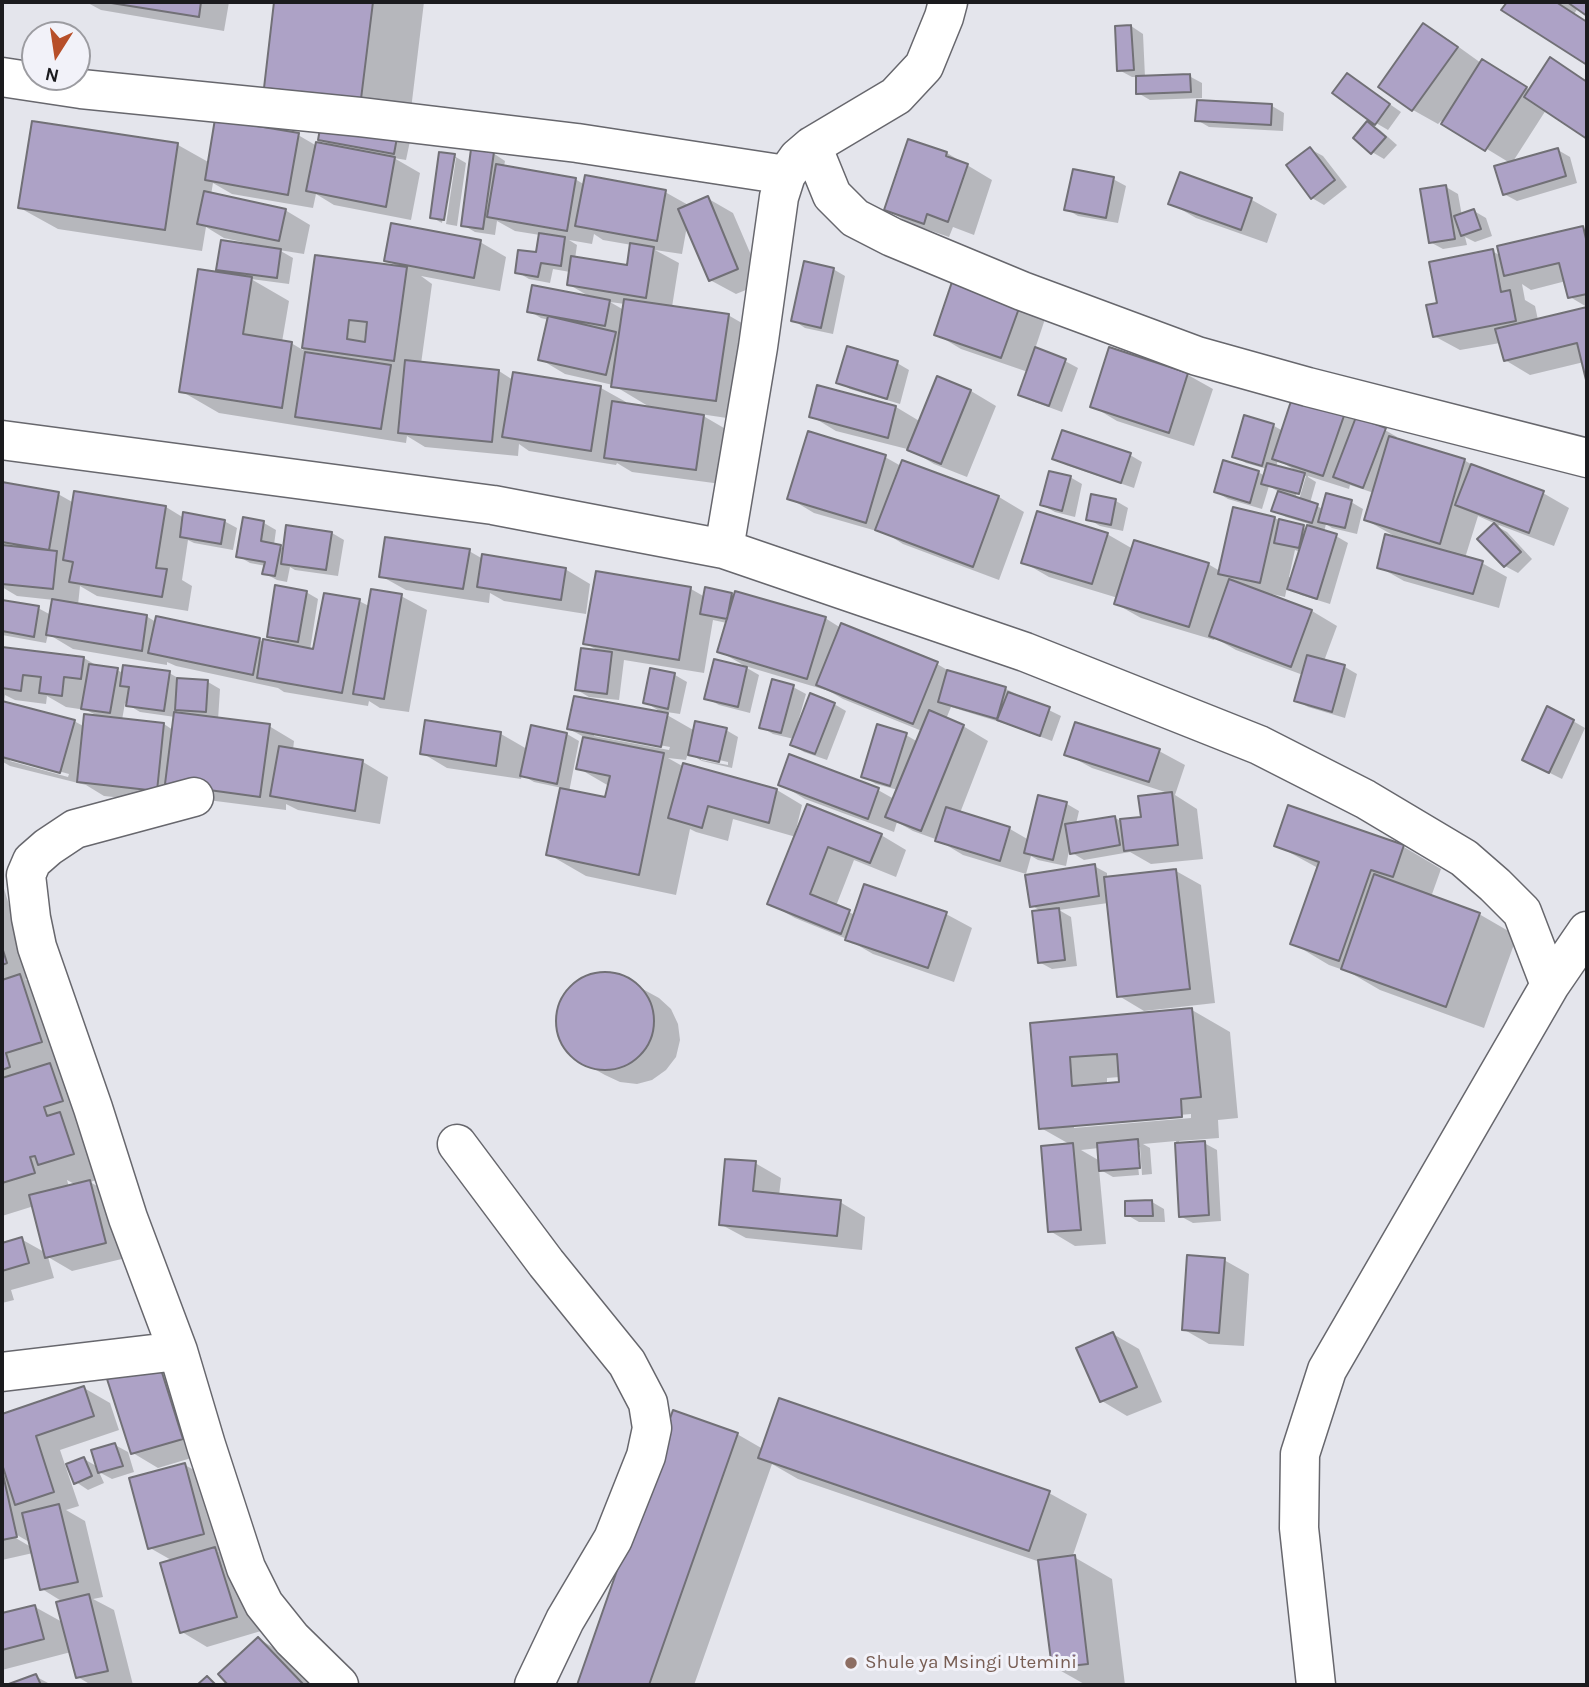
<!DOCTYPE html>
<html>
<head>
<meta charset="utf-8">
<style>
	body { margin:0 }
	#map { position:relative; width:1589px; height:1687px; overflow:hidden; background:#e4e5ec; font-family:Karla,sans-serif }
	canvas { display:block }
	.frame { position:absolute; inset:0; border:4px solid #1b1b1e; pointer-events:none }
	.north { position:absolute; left:21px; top:21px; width:70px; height:70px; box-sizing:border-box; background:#f2f2f9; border:2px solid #9c9ca1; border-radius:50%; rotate:192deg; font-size:19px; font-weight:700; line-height:28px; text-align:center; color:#1b1b1e }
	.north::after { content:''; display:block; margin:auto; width:24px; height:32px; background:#b74f29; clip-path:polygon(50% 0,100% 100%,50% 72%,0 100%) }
</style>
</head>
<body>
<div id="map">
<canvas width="1589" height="1687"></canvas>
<div class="frame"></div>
<div class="north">N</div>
</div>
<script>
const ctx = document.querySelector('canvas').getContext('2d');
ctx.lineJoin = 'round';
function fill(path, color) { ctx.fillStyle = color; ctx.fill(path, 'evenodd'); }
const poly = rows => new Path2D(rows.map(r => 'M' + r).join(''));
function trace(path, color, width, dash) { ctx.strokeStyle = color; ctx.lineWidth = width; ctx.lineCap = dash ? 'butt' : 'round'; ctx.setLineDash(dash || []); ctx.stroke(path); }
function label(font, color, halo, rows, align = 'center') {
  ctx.font = font + ' Karla,sans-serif'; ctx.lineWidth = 6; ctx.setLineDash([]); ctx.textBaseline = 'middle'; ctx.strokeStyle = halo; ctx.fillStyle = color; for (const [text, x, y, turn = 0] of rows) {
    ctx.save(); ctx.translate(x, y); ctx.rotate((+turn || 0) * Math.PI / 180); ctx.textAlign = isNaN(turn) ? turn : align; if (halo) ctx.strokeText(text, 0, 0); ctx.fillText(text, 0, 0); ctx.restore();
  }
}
fill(poly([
	[86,2,229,2,224,31,101,10],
	[276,2,424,2,409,126,266,87],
	[1509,2,1587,2,1587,14,1578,8,1574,14,1587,22,1587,63,1504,9],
	[1131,26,1143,34,1145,77,1189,76,1202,83,1202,98,1150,100,1138,93,1137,77,1132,77,1119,70],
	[1424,26,1449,40,1481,63,1508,76,1530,90,1551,59,1587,81,1587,137,1546,110,1512,163,1558,150,1570,157,1577,183,1517,201,1504,194,1510,163,1441,121,1438,124,1413,110,1381,87],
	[1348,75,1401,112,1388,130,1376,123],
	[1272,106,1284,113,1283,131,1209,127,1197,120],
	[1368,123,1380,130,1397,145,1384,159,1372,152],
	[298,135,317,146,332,146,320,139,410,141,406,160,394,158,420,173,411,220,334,205,316,194,313,208,232,194,213,183,211,195,285,210,310,225,304,254,279,250,293,258,289,284,251,279,289,301,282,342,291,343,303,350,316,257,400,268,386,260,480,242,506,257,500,291,421,276,432,284,421,364,499,371,513,380,601,388,626,402,626,405,653,409,613,385,565,374,540,359,549,320,541,318,529,311,592,298,568,284,570,272,553,269,550,283,529,279,517,272,537,254,540,235,515,231,497,221,495,235,475,232,463,225,493,153,505,161,504,167,575,179,585,185,665,192,690,206,707,198,733,213,763,283,736,294,710,280,687,226,682,254,655,250,679,263,672,307,728,315,766,337,754,422,700,414,729,431,721,484,632,472,617,463,616,465,529,451,519,444,518,456,425,447,407,436,406,443,219,413,181,391,229,275,218,269,246,246,247,243,224,238,206,227,202,251,58,229,20,208,178,145,210,163],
	[594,234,603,240,632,245,628,267,575,259,577,245,569,240,592,244],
	[610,302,625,304,624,310],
	[909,141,947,153,992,180,974,235,953,227,949,237,911,224,886,209],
	[1310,149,1323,156,1347,187,1324,205,1312,198],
	[441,154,454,156,466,163,457,226,446,224,456,158,452,158,442,223,431,217],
	[1181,174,1252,200,1277,214,1267,243,1196,218,1170,203],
	[1113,179,1126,186,1118,223,1078,216,1066,209],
	[1446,187,1458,194,1462,216,1474,211,1486,218,1492,236,1475,242,1465,237,1467,245,1443,249,1430,242],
	[1583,228,1587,230,1587,307,1570,297,1566,281,1531,290,1522,284,1525,300,1535,306,1538,320,1587,309,1587,376,1584,362,1530,375,1505,360,1500,343,1460,350,1434,336,1439,305,1492,251,1501,256],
	[833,269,845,276,833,334,805,328,793,320],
	[955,279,1046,316,1035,349,1065,361,1078,368,1062,412,1032,401,1020,394,1028,372,961,349,936,334],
	[1111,349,1188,375,1213,389,1194,446,1117,421,1092,406],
	[897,363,909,370,900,404,850,389,838,382],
	[938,378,971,391,996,406,967,477,934,464,911,450,836,431,811,416,818,387,896,407,921,422],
	[1295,395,1385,430,1397,437,1396,440,1464,460,1479,469,1543,493,1569,508,1554,546,1499,525,1498,527,1507,532,1532,559,1518,573,1505,566,1480,539,1496,524,1478,516,1465,558,1482,563,1507,577,1499,608,1404,581,1379,567,1398,538,1366,520,1374,493,1350,485,1349,489,1308,476,1308,477,1316,482,1310,503,1323,509,1351,502,1363,509,1357,534,1332,528,1326,524,1324,532,1336,536,1348,543,1330,604,1301,595,1287,587,1285,597,1267,593,1267,595,1312,611,1337,626,1324,661,1345,667,1357,674,1345,718,1308,707,1296,700,1303,675,1236,650,1215,638,1214,640,1141,618,1116,604,1118,598,1049,577,1023,562,1107,534,1133,549,1208,564,1220,571,1274,518,1307,529,1309,524,1286,517,1273,510,1279,492,1269,486,1262,509,1228,499,1216,492,1258,472,1265,476,1267,469,1246,463,1234,456,1245,417,1274,426,1283,431],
	[1278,460,1298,472,1276,467],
	[1302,476,1306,476,1298,503,1294,502],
	[1295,550,1300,552,1292,578,1289,577],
	[1130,455,1142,462,1134,488,1066,465,1054,458],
	[885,457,901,466,903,462,999,497,1024,512,999,580,903,544,887,534,814,513,789,498],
	[1070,477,1082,484,1075,517,1055,512,1042,505],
	[2,484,58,494,74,503,76,493,166,507,184,518,224,521,237,528,233,550,194,543,188,540,182,580,192,586,188,611,97,596,80,586,78,605,146,616,156,622,157,618,260,640,264,643,282,644,269,636,306,592,318,599,310,650,315,651,359,601,369,606,401,596,427,610,409,712,380,708,369,701,368,706,284,692,278,688,176,666,167,662,167,665,73,649,48,634,46,643,2,635,2,602,38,608,51,615,54,600,17,596,2,587],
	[1116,501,1128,508,1123,531,1100,526,1088,519],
	[244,519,264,523,276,530,274,545,285,549,332,533,344,540,338,576,295,570,290,567,287,582,277,580,264,573,266,566,250,563,238,556],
	[469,551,483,559,565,569,590,584,586,614,504,601,490,593,489,603,406,590,381,576],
	[691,589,705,597,731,594,735,597,825,618,841,628,937,664,956,675,1006,689,1061,716,1052,741,1006,724,951,707,946,719,963,726,988,741,960,813,1010,829,1029,840,1039,797,1067,804,1079,811,1076,824,1115,818,1121,821,1143,818,1171,794,1092,768,1066,754,1159,751,1185,765,1175,795,1197,809,1203,859,1151,864,1130,852,1084,860,1069,851,1066,866,1038,860,1031,856,1026,874,963,855,938,840,913,831,897,822,894,832,805,799,780,784,878,790,894,799,898,790,876,784,863,777,906,735,918,742,922,731,843,699,829,691,745,666,719,651,727,623,713,620,704,673,624,660,619,700,589,697,577,690,602,653,585,643],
	[2,649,84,658,99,667,117,670,123,673,169,673,182,680,208,682,220,689,218,720,269,726,294,741,293,750,363,762,388,777,380,824,298,810,286,804,286,810,192,798,182,804,104,796,86,785,10,766,3,762,2,766],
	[5,695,15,700,46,704,47,696,66,707,86,710,100,717,85,727,74,721,4,703],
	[125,703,140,712,175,717,173,730,164,724,122,720],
	[177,710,188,716,177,714],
	[10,758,69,774,68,777,10,761],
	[715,661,747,668,759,675,750,713,719,705,706,698],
	[652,670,675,675,687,682,680,714,660,711,695,731,726,730,738,737,732,768,702,761,688,753,686,760,668,758,684,767,684,765,777,790,802,805,795,834,881,835,906,850,896,877,854,860,836,906,855,915,946,914,972,928,954,982,873,954,847,939,795,918,770,904,796,837,733,819,728,841,696,832,690,829,676,895,586,876,548,854,562,788,534,782,522,775,521,779,447,768,422,753,426,722,501,734,527,749,532,727,567,734,579,741,569,792,607,799,609,786,578,768,584,737,569,729,664,714,645,702],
	[594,733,670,747,669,750,594,736],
	[701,756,728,762,728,765,701,760],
	[793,687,806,694,798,722,800,723,834,704,846,711,827,760,804,752,792,745,794,739,773,734,761,727],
	[1573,721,1585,728,1562,779,1536,766],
	[1289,807,1404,847,1441,869,1431,897,1479,914,1517,936,1484,1028,1380,990,1349,972,1329,965,1292,943,1318,868,1276,845],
	[1094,866,1107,873,1107,878,1176,871,1201,885,1215,1003,1144,1011,1119,996,1108,903,1059,910,1071,917,1077,966,1052,969,1039,962,1042,912,1031,905],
	[2,882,31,977,25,979,57,998,79,1063,59,1070,88,1086,110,1176,90,1182,115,1196,130,1257,72,1271,48,1257,54,1278,11,1290,14,1300,2,1303,2,1245,21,1239,46,1253,34,1206,2,1216],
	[67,1180,76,1185,69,1187],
	[601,974,617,975,659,998,671,1009,678,1024,680,1040,676,1057,666,1070,652,1080,637,1084,620,1082,605,1075,578,1060,566,1049,559,1034,558,1017,562,1001,572,988,585,978],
	[1192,1010,1230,1032,1238,1118,1218,1120,1219,1138,1179,1141,1179,1144,1204,1143,1217,1150,1221,1221,1193,1223,1180,1216,1176,1141,1143,1144,1150,1148,1152,1174,1142,1175,1140,1147,1136,1147,1139,1175,1113,1177,1099,1169,1106,1244,1075,1246,1050,1231,1071,1145,1041,1128,1031,1024],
	[1120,1077,1121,1084,1107,1085,1107,1078],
	[1191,1114,1191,1118,1074,1128,1074,1124],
	[1099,1148,1100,1161,1081,1150],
	[755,1163,781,1178,779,1196,840,1202,865,1217,862,1250,746,1238,720,1224],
	[1152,1202,1164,1209,1165,1222,1139,1222,1127,1215],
	[1224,1260,1249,1274,1244,1346,1209,1344,1183,1329],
	[1113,1334,1139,1349,1162,1402,1127,1416,1102,1401],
	[158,1365,184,1380,208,1453,158,1468,133,1453],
	[84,1388,110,1403,119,1430,60,1450,79,1506,66,1510,85,1521,103,1597,93,1599,114,1610,133,1685,91,1685,78,1677,71,1652,2,1670,2,1615,35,1607,64,1623,63,1602,42,1589,33,1553,2,1560,2,1416],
	[10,1531,31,1543,31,1547,9,1534],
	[674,1412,737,1434,763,1449,1049,1493,1087,1514,1072,1558,1074,1557,1112,1579,1125,1685,1086,1685,1054,1667,1040,1562,798,1479,772,1464,694,1685,578,1685],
	[115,1445,128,1452,134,1472,112,1479,99,1472,104,1483,88,1490,76,1482,84,1459,98,1467],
	[185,1465,210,1479,229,1548,218,1551,241,1564,261,1631,207,1647,182,1632,173,1561,150,1548],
	[259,1639,284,1654,314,1685,230,1685,220,1674],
	[35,1676,48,1683,49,1685,43,1685,42,1683,38,1683,39,1685,10,1685]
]), '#0003');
const building = poly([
	[105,2,201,2,199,17,105,2],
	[274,2,373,2,361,99,264,88,274,2],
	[1507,2,1556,2,1587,22,1587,65,1501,10,1507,2],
	[1567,2,1587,2,1587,16,1567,2],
	[1423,23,1458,47,1412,111,1378,87,1423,23],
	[1131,25,1134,70,1117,71,1115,26,1131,25],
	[1550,57,1587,82,1587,139,1524,97,1550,57],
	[1482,59,1527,87,1485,151,1441,124,1482,59],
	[1347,73,1390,104,1375,125,1332,93,1347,73],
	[1190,74,1191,92,1136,94,1136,76,1190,74],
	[1197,100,1272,104,1271,125,1195,121,1197,100],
	[322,118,398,132,394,154,318,140,322,118],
	[215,119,299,133,288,195,205,180,215,119],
	[32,121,178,143,165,230,18,208,32,121],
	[1367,121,1386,137,1371,154,1353,138,1367,121],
	[908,139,947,152,946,156,968,164,948,222,927,214,924,224,884,210,908,139],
	[316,142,395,157,386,207,306,191,316,142],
	[1310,147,1335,180,1311,199,1286,165,1310,147],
	[1558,148,1566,176,1503,195,1494,166,1558,148],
	[471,149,494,152,483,229,461,226,471,149],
	[439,152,455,154,444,220,430,218,439,152],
	[496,164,576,178,567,231,487,217,496,164],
	[1073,169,1114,177,1106,218,1064,210,1073,169],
	[1180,172,1252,198,1241,230,1168,204,1180,172],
	[585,175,666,190,657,241,575,226,585,175],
	[1446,185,1455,239,1429,243,1420,189,1446,185],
	[204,191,286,209,279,241,197,224,204,191],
	[708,196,738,269,709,281,678,209,708,196],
	[1474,209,1481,229,1461,236,1454,216,1474,209],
	[391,223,481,240,474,278,384,261,391,223],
	[1583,226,1587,243,1587,294,1568,298,1559,263,1504,276,1497,246,1583,226],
	[539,233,565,237,561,266,541,263,538,277,515,273,518,250,536,252,539,233],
	[221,240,281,249,277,278,216,270,221,240],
	[630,243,654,247,646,298,567,285,571,256,627,265,630,243],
	[1493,249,1501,292,1510,290,1516,321,1433,337,1426,305,1437,303,1429,262,1493,249],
	[315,255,407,267,394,361,302,348,315,255],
	[349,320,367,322,365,342,347,339,349,320],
	[804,261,834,268,821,328,791,321,804,261],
	[198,269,252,277,243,334,292,342,282,408,179,392,198,269],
	[954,276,1022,300,1001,358,934,335,954,276],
	[532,285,610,300,605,326,527,312,532,285],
	[624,299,729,314,716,401,611,387,624,299],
	[1587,307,1587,384,1577,343,1504,361,1495,329,1587,307],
	[548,316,616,332,606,375,538,360,548,316],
	[847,346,898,361,887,399,836,383,847,346],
	[1035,347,1066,359,1049,406,1018,395,1035,347],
	[1109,347,1188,373,1169,433,1090,407,1109,347],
	[305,352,391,365,381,429,295,417,305,352],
	[405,360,499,370,492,442,398,433,405,360],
	[513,372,601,386,591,451,502,437,513,372],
	[937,376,971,390,941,464,907,450,937,376],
	[817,385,896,406,888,438,809,417,817,385],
	[1294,392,1346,410,1323,476,1272,459,1294,392],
	[612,401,704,415,696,470,604,458,612,401],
	[1244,415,1274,424,1262,466,1232,457,1244,415],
	[1356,417,1386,428,1363,488,1333,477,1356,417],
	[1062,430,1131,453,1121,483,1052,459,1062,430],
	[808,431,886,455,866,523,787,499,808,431],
	[1389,436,1465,459,1440,544,1364,520,1389,436],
	[902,460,999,496,973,567,875,530,902,460],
	[1223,460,1259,471,1250,503,1214,492,1223,460],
	[1267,463,1305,473,1299,494,1261,484,1267,463],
	[1471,464,1544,491,1529,533,1455,505,1471,464],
	[1049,471,1071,476,1062,511,1040,505,1049,471],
	[2,482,59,492,49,550,2,542,2,482],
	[74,491,166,506,156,568,167,569,162,597,69,582,73,562,63,560,74,491],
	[1278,491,1318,504,1312,523,1271,511,1278,491],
	[1326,493,1352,500,1345,528,1318,522,1326,493],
	[1091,494,1116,499,1111,525,1086,520,1091,494],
	[1233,507,1275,517,1260,583,1218,574,1233,507],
	[1037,511,1108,533,1092,584,1021,563,1037,511],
	[183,512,225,520,221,544,180,537,183,512],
	[243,517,264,521,261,541,281,545,275,576,262,574,265,562,236,557,243,517],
	[1279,519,1304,525,1299,548,1274,543,1279,519],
	[1494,523,1521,552,1504,567,1477,539,1494,523],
	[286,525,332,532,326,570,281,564,286,525],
	[1307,525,1337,534,1317,599,1287,589,1307,525],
	[1385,534,1483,561,1473,594,1377,568,1385,534],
	[385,537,470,549,463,589,379,577,385,537],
	[1134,540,1209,563,1189,627,1114,604,1134,540],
	[2,545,57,551,53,589,2,584,2,545],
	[482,554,566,568,561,600,477,587,482,554],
	[596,571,691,587,679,660,583,644,596,571],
	[1229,579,1312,610,1291,667,1209,636,1229,579],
	[275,585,307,591,298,642,267,637,275,585],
	[705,587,732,593,727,619,700,614,705,587],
	[371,589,402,594,384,699,353,694,371,589],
	[735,591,826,617,807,679,717,652,735,591],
	[324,593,360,599,342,693,257,678,263,639,313,649,324,593],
	[52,599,147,615,142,651,46,635,52,599],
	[2,600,39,606,34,637,2,631,2,600],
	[156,616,260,638,253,675,148,653,156,616],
	[841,623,938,662,913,724,816,685,841,623],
	[2,647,84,657,81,679,64,677,62,696,39,693,41,677,23,675,21,691,2,688,2,647],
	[581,648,612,652,607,694,575,690,581,648],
	[1307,655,1345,665,1332,712,1294,701,1307,655],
	[714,659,747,667,738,707,704,699,714,659],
	[89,664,118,668,110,713,81,709,89,664],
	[123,665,170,671,164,711,126,706,129,687,120,686,123,665],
	[650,668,675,673,668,709,643,703,650,668],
	[947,670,1006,687,997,719,938,702,947,670],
	[177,678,208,680,206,712,175,710,177,678],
	[772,679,794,685,781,733,759,728,772,679],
	[1008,692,1050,707,1040,736,997,720,1008,692],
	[810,693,835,703,815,754,790,745,810,693],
	[574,696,668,713,661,747,567,729,574,696],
	[2,701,75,720,60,773,2,757,2,701],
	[1547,706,1574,720,1549,773,1522,760,1547,706],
	[929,710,964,725,921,831,885,817,929,710],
	[174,712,270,724,260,797,165,784,174,712],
	[84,714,164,723,157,791,77,782,84,714],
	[425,720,501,732,496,766,420,754,425,720],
	[695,721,727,728,719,762,688,755,695,721],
	[1075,722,1160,749,1149,782,1064,755,1075,722],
	[877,724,907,733,890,786,861,777,877,724],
	[531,725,567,733,557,784,520,776,531,725],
	[583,737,664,753,639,875,546,855,560,788,605,797,610,776,576,769,583,737],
	[279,746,363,760,355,811,270,796,279,746],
	[789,754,879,788,868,819,778,785,789,754],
	[683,763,777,789,769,823,708,806,702,828,668,818,683,763],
	[1172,792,1178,845,1124,851,1120,819,1141,817,1138,796,1172,792],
	[1038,795,1067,802,1053,860,1024,853,1038,795],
	[807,804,882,834,870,863,828,847,810,894,850,910,841,934,767,904,807,804],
	[1288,805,1404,845,1393,877,1371,870,1339,961,1290,944,1319,862,1274,846,1288,805],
	[946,807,1010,827,1000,861,935,841,946,807],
	[1115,816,1120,845,1070,854,1065,824,1115,816],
	[1095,864,1099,896,1030,907,1025,875,1095,864],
	[1176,869,1190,989,1117,997,1104,877,1176,869],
	[1374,874,1480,913,1446,1007,1341,969,1374,874],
	[864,884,947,912,928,968,845,940,864,884],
	[1059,908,1065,960,1038,963,1032,911,1059,908],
	[2,947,7,963,2,965,2,947],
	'556 1021a49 49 0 1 1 98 0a49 49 0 1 1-98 0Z',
	[20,974,42,1042,6,1053,10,1067,2,1070,2,980,20,974],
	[1192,1008,1201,1097,1181,1099,1182,1117,1039,1129,1030,1023,1192,1008],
	[1117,1054,1119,1082,1072,1086,1070,1057,1117,1054],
	[50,1063,63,1101,44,1107,47,1116,60,1112,74,1154,38,1165,35,1156,30,1157,35,1173,2,1183,2,1078,50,1063],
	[1138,1139,1140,1168,1099,1171,1097,1143,1138,1139],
	[1205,1141,1209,1215,1179,1217,1175,1143,1205,1141],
	[1073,1143,1081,1230,1048,1232,1041,1146,1073,1143],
	[725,1159,756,1161,753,1191,841,1200,837,1236,719,1225,725,1159],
	[90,1180,106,1243,45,1258,29,1195,90,1180],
	[1152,1200,1153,1216,1125,1216,1125,1201,1152,1200],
	[22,1237,29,1263,2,1271,2,1243,22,1237],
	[1187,1255,1225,1258,1219,1333,1182,1330,1187,1255],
	[1113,1332,1137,1387,1100,1402,1076,1348,1113,1332],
	[159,1363,183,1439,131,1454,107,1379,159,1363],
	[84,1386,94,1416,36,1436,54,1492,15,1505,2,1464,2,1414,84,1386],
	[779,1398,1050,1491,1029,1551,758,1458,779,1398],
	[673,1410,738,1433,649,1685,577,1685,673,1410],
	[115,1443,123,1466,98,1473,91,1450,115,1443],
	[84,1457,92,1476,74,1484,66,1464,84,1457],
	[185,1463,204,1534,148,1549,129,1478,185,1463],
	[2,1470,17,1537,2,1540,2,1470],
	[59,1504,78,1582,40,1590,22,1513,59,1504],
	[215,1547,237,1617,180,1633,160,1563,215,1547],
	[1075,1555,1088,1664,1052,1668,1038,1560,1075,1555],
	[89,1594,108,1671,76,1678,56,1602,89,1594],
	[35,1605,44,1639,2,1650,2,1613,35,1605],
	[258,1637,304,1685,228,1685,218,1674,258,1637],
	[36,1674,41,1685,6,1685,36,1674],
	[207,1676,216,1685,197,1685,207,1676]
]);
fill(building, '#ada2c6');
trace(building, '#717076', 2);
const minor = poly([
	[2,77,81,89,360,117,577,143,786,175],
	[812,146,832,195,855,218,892,237,1022,291,1197,356,1308,387,1587,458],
	[2,440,493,505,724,549,1025,652,1259,745,1365,799,1464,858,1495,885,1522,912,1550,985],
	[724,549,758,347,779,197,786,175,798,158,812,146,896,96,924,66,944,17,948,2],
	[194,797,75,829,48,847,32,861,26,875,31,918,37,947,93,1108,128,1218,178,1351,206,1445,246,1568,264,1604,292,1639,339,1685],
	[457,1144,546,1263,627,1363,648,1403,652,1428,646,1456,613,1539,565,1620,534,1685],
	[2,1372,178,1351],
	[1316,1685,1299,1528,1300,1454,1327,1370,1550,985,1587,931]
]);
trace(minor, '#67676d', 41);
trace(minor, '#fff', 38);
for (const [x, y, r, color] of [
	[851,1663,7,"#8d6e63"]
]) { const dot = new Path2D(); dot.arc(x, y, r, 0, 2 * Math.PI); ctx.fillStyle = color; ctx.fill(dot); trace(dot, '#f2f2f9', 2.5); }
label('19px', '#785e54', '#f2f2f9', [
	["Shule ya Msingi Utemini",865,1663]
], 'left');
</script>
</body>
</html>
